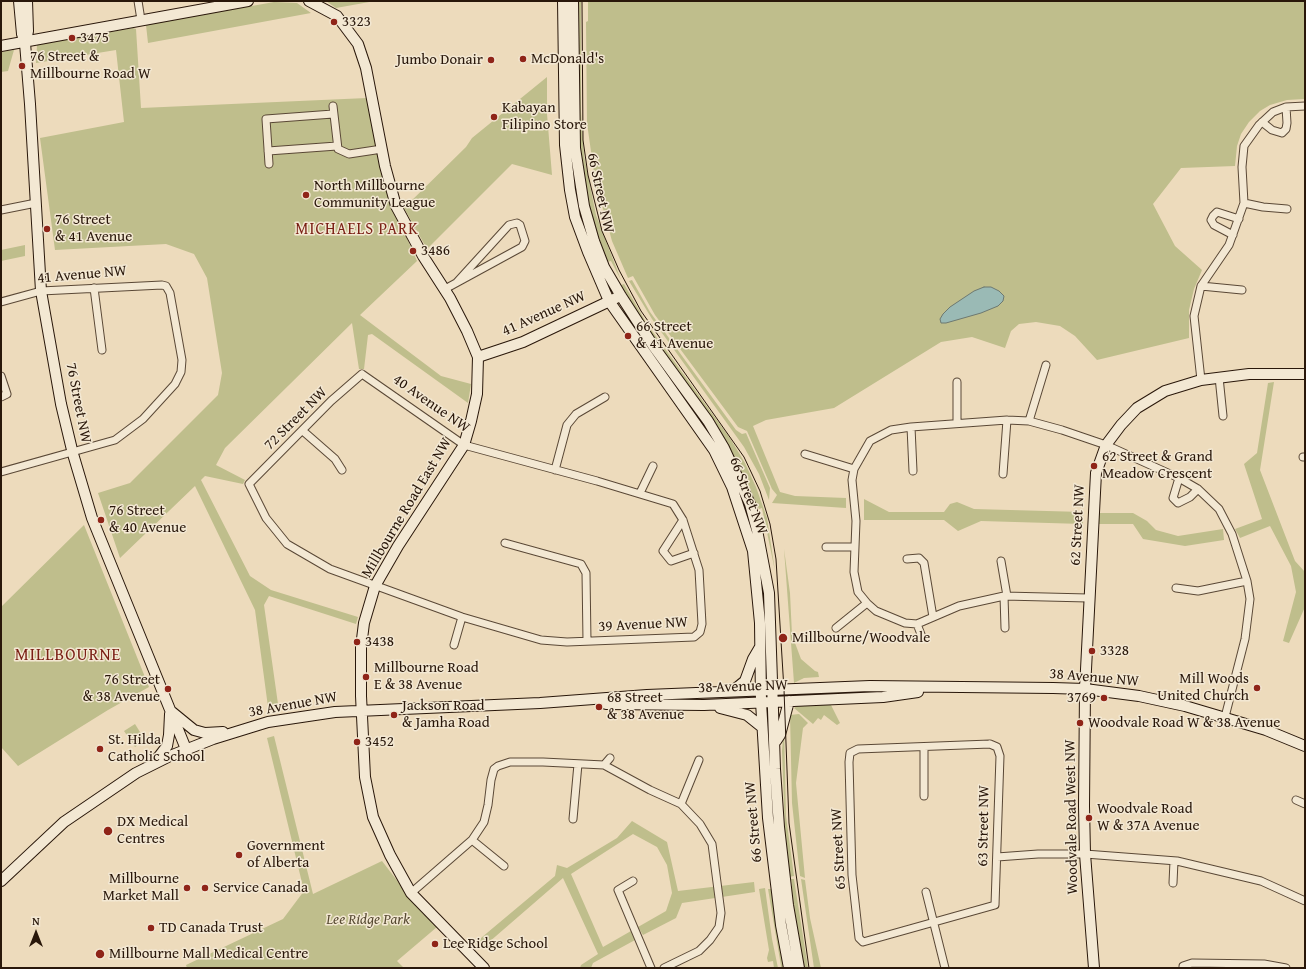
<!DOCTYPE html>
<html>
<head>
<meta charset="utf-8">
<style>
	body { margin:0 }
	#map { position:relative; width:1306px; height:969px; overflow:hidden; background:#eddbbc; font-family:"Gentium Book Plus",serif }
	canvas { display:block }
	.frame { position:absolute; inset:0; border:2px solid #29170a; pointer-events:none }
	.north { position:absolute; left:16px; top:913px; width:40px; height:40px; -webkit-text-stroke:3px #f3e8d3; paint-order:stroke; rotate:0deg; font-size:11px; font-weight:700; line-height:16px; text-align:center; color:#29170a }
	.north::after { content:''; display:block; margin:auto; width:14px; height:18px; background:#29170a; clip-path:polygon(50% 0,100% 100%,50% 72%,0 100%) }
</style>
</head>
<body>
<div id="map">
<canvas width="1306" height="969"></canvas>
<div class="frame"></div>
<div class="north">N</div>
</div>
<script>
const ctx = document.querySelector('canvas').getContext('2d');
ctx.lineJoin = 'round';
function fill(path, color) { ctx.fillStyle = color; ctx.fill(path, 'evenodd'); }
const poly = rows => new Path2D(rows.map(r => 'M' + r).join(''));
function trace(path, color, width, dash) { ctx.strokeStyle = color; ctx.lineWidth = width; ctx.lineCap = dash ? 'butt' : 'round'; ctx.setLineDash(dash || []); ctx.stroke(path); }
function label(font, color, halo, rows, align = 'center') {
  ctx.font = font + ' "Gentium Book Plus",serif'; ctx.lineWidth = 3; ctx.setLineDash([]); ctx.textBaseline = 'middle'; ctx.strokeStyle = halo; ctx.fillStyle = color; for (const [text, x, y, turn = 0] of rows) {
    ctx.save(); ctx.translate(x, y); ctx.rotate((+turn || 0) * Math.PI / 180); ctx.textAlign = isNaN(turn) ? turn : align; if (halo) ctx.strokeText(text, 0, 0); ctx.fillText(text, 0, 0); ctx.restore();
  }
}
fill(poly([
	[326,1,375,1,336,8],
	[578,1,581,1,581,112,584,156,596,215,621,280,611,261,607,262,587,200,578,142],
	[588,1,1305,1,1305,99,1287,100,1270,105,1260,111,1249,122,1241,134,1237,146,1235,166,1181,168,1153,204,1175,246,1202,270,1194,289,1189,310,1189,338,1097,360,1075,336,1060,326,1036,322,1019,324,1011,331,1005,348,972,337,941,342,834,408,766,420,753,426,780,492,795,496,846,498,846,508,772,503,777,495,772,489,747,431,738,427,655,315,633,276,628,278,612,241,595,180,587,123,586,22,588,21],
	[274,2,297,3,311,13,148,43,146,25],
	[133,28,136,29,141,108,367,98,390,200,417,261,360,315,441,376,471,384,468,403,372,334,368,335,364,369,359,369,352,323,225,448,216,465,245,480,243,484,205,476,201,480,250,576,271,590,358,617,356,624,269,596,264,605,278,704,268,707,255,610,195,486,120,558,98,493,130,483,218,395,222,373,207,278,194,254,166,244,55,250,40,138,124,122,116,50,36,63,37,45],
	[14,50,8,71,1,72,1,52],
	[547,77,547,114,552,175,512,164,427,249,404,208,466,147,472,138],
	[25,245,25,256,1,261,1,250],
	[613,271,621,285,624,284,647,324,730,438,745,463,756,487,767,518,775,571,762,508,759,509,727,443,710,416,638,320],
	[632,280,650,312,736,430,742,434,746,433,770,488,769,500,759,474,744,447,652,319,629,281],
	[1274,382,1260,470,1295,561,1305,572,1305,607,1289,643,1283,641,1296,592,1291,566,1270,526,1240,538,1235,529,1262,519,1244,464,1257,453,1268,383],
	[864,499,889,512,944,512,950,504,957,502,974,509,1083,512,1083,524,981,521,958,531,944,520,864,520],
	[1098,513,1133,513,1147,521,1156,530,1178,536,1223,529,1224,540,1185,546,1143,539,1133,524,1098,524],
	[84,525,149,687,108,710,18,766,1,747,1,607],
	[784,549,790,593,792,635,801,659,815,671,818,672,819,677,804,678,794,683],
	[830,703,840,723,837,725,824,715,821,720,818,718,813,724,794,708,797,706],
	[799,714,808,723,803,728,796,783,805,878,800,876,792,803,790,715],
	[135,724,145,740,135,747,124,731],
	[784,726,786,816,794,876,789,877,786,858,782,751],
	[274,736,313,894,382,861,412,900,437,927,397,961,404,968,187,968,186,965,283,919,304,891,267,738],
	[632,821,667,842,678,891,754,882,755,892,682,903,676,918,643,935,638,927,666,911,672,893,667,865,657,847,633,834,571,874,603,947,631,931,635,940,593,963,591,968,580,968,581,965,598,954,563,878,481,949,475,943,555,876,557,865,567,868,617,838],
	[791,879,794,879,808,968,804,968,790,886,792,886],
	[801,879,805,880,810,918,821,968,814,968],
	[765,888,772,939,778,968,774,968,773,961,768,962,767,958,769,950,759,889],
	[768,889,771,889,784,968,781,968,781,966]
]), '#bfbe8c');
const water = poly([
	[984,287,991,287,999,291,1004,296,1003,301,998,306,981,313,946,323,941,323,940,319,943,314,950,307,974,291,984,287]
]);
fill(water, '#9abab5');
trace(water, '#6d7971', 1);
const street = poly([
	[138,1,141,20],
	[333,106,338,149,349,154,382,149],
	[1262,122,1272,130,1282,133,1286,129,1287,123,1286,107],
	[268,151,337,146],
	[269,164,266,119,333,114],
	[1244,203,1263,207,1287,209],
	[1,210,36,203],
	[1233,235,1214,225,1211,220,1213,216,1217,212,1239,219],
	[1201,286,1242,290],
	[94,288,102,350],
	[445,289,522,247,525,241,520,225,517,223,509,225,457,282],
	[1,302,41,291,162,285,166,286,170,293,182,360,181,372,175,384,143,419,115,440,1,472],
	[362,374,464,445,597,481,673,504,683,520,699,570,702,624,700,632,694,637,567,642,541,640,462,617,330,569,287,544,266,518,249,484,331,401,362,374],
	[1,376,7,394,1,397],
	[1219,377,1223,416],
	[1201,380,1194,316,1201,286,1229,245,1244,203,1242,167,1244,146,1259,125,1273,112,1286,107,1305,106],
	[957,382,957,423],
	[1029,421,1046,365],
	[911,427,913,471],
	[303,431,335,459,342,470],
	[805,454,854,469],
	[1303,457,1305,457],
	[555,470,567,425,576,414,605,397],
	[1003,474,1007,420],
	[1179,478,1173,498,1178,503,1190,497,1198,489],
	[640,493,653,466],
	[683,520,663,551,671,561,694,553],
	[505,543,581,564,586,573,587,641],
	[826,547,855,547],
	[907,559,919,558,924,563,933,617],
	[1001,561,1007,596],
	[1176,588,1198,591,1247,581],
	[1004,596,1005,628],
	[1088,598,1004,596,959,606,917,624,905,623,876,611,867,603,858,592,854,572,856,521,852,480,854,469,870,441,891,430,911,427,1007,420,1029,421,1062,430,1106,445,1179,478,1198,489,1219,509,1232,534,1247,581,1250,599,1245,639,1225,717],
	[917,624,922,637],
	[836,628,867,603],
	[454,645,462,617],
	[990,744,997,747,1000,756,995,905,863,942,859,938,852,875,849,762,850,753,858,749,990,744],
	[924,748,924,796],
	[604,765,610,758],
	[1296,800,1305,804],
	[681,804,699,760],
	[573,819,578,764],
	[472,840,504,866],
	[997,857,1038,854,1085,854,1177,861,1261,881,1305,901],
	[633,881,618,890,651,968],
	[1173,883,1174,861],
	[926,892,945,968],
	[411,893,472,840,484,822,488,805,491,780,494,769,498,766,510,762,543,762,604,765,650,790,681,804,700,824,712,844,721,913,719,927,710,940,699,951,664,968],
	[1183,968,1183,966,1192,963,1264,964,1286,968]
]);
const secondary = poly([
	[19,1,22,34,25,43,30,104,41,291,61,404,73,454,92,518,186,749],
	[309,1,337,16,358,44,366,68,385,166,396,206,423,256,450,298,467,331,478,357,477,394,471,421,464,445,398,546,375,586,364,623,361,647,361,696,365,777,373,817,390,855,411,893,484,968],
	[563,1,565,145,570,190,575,217,588,252,609,301,714,450,732,487,753,551,760,623,761,702,768,818,781,925,789,968],
	[573,1,575,148,584,206,594,241,604,267,621,296,654,347,708,421,724,448,750,504,757,530,769,593,775,769,779,827,788,905,799,968],
	[26,41,28,31,27,1],
	[1,46,248,1],
	[478,357,523,342,616,298],
	[734,690,745,681,753,659,760,647],
	[606,704,704,705,883,697,918,692],
	[720,708,747,715,762,727],
	[172,712,194,730,205,733,223,732],
	[776,741,780,735,789,701],
	[154,763,167,746,169,735,170,714],
	[1,881,64,822,136,773,170,756,213,739,268,722,335,712,540,703,647,695,870,686,1053,688,1085,689,1139,696,1185,706,1266,730,1305,746],
	[1094,968,1085,854,1084,806,1085,689,1096,473,1106,445,1121,425,1137,408,1165,391,1201,380,1249,374,1305,374]
]);
trace(street, '#5a4836', 9);
trace(secondary, '#29170a', 12);
trace(street, '#f3e8d3', 7);
trace(secondary, '#f3e8d3', 10);
trace(poly([
	[582,1,583,140,588,175,602,231,619,270,641,311,744,457,760,491,770,524,776,559,784,690,789,823,809,968]
]), '#29170a', 1);
for (const [x, y, r, color] of [
	[334,22,4,"#8f2418"],
	[72,38,4,"#8f2418"],
	[523,59,4,"#8f2418"],
	[491,60,4,"#8f2418"],
	[22,66,4,"#8f2418"],
	[494,117,4,"#8f2418"],
	[306,195,4,"#8f2418"],
	[47,229,4,"#8f2418"],
	[413,251,4,"#8f2418"],
	[628,336,4,"#8f2418"],
	[1094,466,4,"#8f2418"],
	[101,520,4,"#8f2418"],
	[783,638,5,"#8f2418"],
	[357,642,4,"#8f2418"],
	[1092,651,4,"#8f2418"],
	[366,677,4,"#8f2418"],
	[1257,688,4,"#8f2418"],
	[168,689,4,"#8f2418"],
	[1104,698,4,"#8f2418"],
	[599,707,4,"#8f2418"],
	[394,715,4,"#8f2418"],
	[1080,723,4,"#8f2418"],
	[357,742,4,"#8f2418"],
	[100,749,4,"#8f2418"],
	[1089,818,4,"#8f2418"],
	[108,831,5,"#8f2418"],
	[239,855,4,"#8f2418"],
	[187,888,4,"#8f2418"],
	[205,888,4,"#8f2418"],
	[151,928,4,"#8f2418"],
	[435,944,4,"#8f2418"],
	[100,954,5,"#8f2418"]
]) { const dot = new Path2D(); dot.arc(x, y, r, 0, 2 * Math.PI); ctx.fillStyle = color; ctx.fill(dot); trace(dot, '#f3e8d3', 1.5); }
label('15px', '#29170a', '#f3e8d3', [
	["3323",342,22],
	["3475",80,38],
	["76 Street &",30,57],
	["Millbourne Road W",30,74],
	["McDonald's",531,59],
	["Jumbo Donair",483,60,"right"],
	["Kabayan",502,108],
	["Filipino Store",502,125],
	["North Millbourne",314,186],
	["Community League",314,203],
	["76 Street",55,220],
	["& 41 Avenue",55,237],
	["3486",421,251],
	["66 Street",636,327],
	["& 41 Avenue",636,344],
	["62 Street & Grand",1102,457],
	["Meadow Crescent",1102,474],
	["76 Street",109,511],
	["& 40 Avenue",109,528],
	["Millbourne/Woodvale",792,638],
	["3438",365,642],
	["3328",1100,651],
	["Millbourne Road",374,668],
	["E & 38 Avenue",374,685],
	["Mill Woods",1249,679,"right"],
	["United Church",1249,696,"right"],
	["76 Street",160,680,"right"],
	["& 38 Avenue",160,697,"right"],
	["68 Street",607,698],
	["& 38 Avenue",607,715],
	["3769",1096,698,"right"],
	["Jackson Road",402,706],
	["& Jamha Road",402,723],
	["Woodvale Road W & 38 Avenue",1088,723],
	["St. Hilda",108,740],
	["Catholic School",108,757],
	["3452",365,742],
	["Woodvale Road",1097,809],
	["W & 37A Avenue",1097,826],
	["DX Medical",117,822],
	["Centres",117,839],
	["Government",247,846],
	["of Alberta",247,863],
	["Millbourne",179,879,"right"],
	["Market Mall",179,896,"right"],
	["Service Canada",213,888],
	["TD Canada Trust",159,928],
	["Lee Ridge School",443,944],
	["Millbourne Mall Medical Centre",109,954]
], 'left');
label('15px', '#29170a', '#f3e8d3', [
	["66 Street NW",600,193,78],
	["41 Avenue NW",82,275,-5],
	["41 Avenue NW",544,314,-24],
	["76 Street NW",78,403,79],
	["40 Avenue NW",431,404,35],
	["72 Street NW",296,419,-45],
	["66 Street NW",748,496,69],
	["Millbourne Road East NW",407,508,-59],
	["62 Street NW",1078,525,-87],
	["39 Avenue NW",643,625,-3],
	["38 Avenue NW",1094,678,5],
	["38 Avenue NW",743,687,-2],
	["38 Avenue NW",293,705,-10],
	["Woodvale Road West NW",1072,817,-91],
	["66 Street NW",754,822,-95],
	["63 Street NW",984,826,-89],
	["65 Street NW",839,849,-93]
]);
label('italic 15px', '#564931', '#f3e8d3', [
	["Lee Ridge Park",368,920]
]);
ctx.letterSpacing = '1px';
label('16px', '#7a1f14', '#f3e8d3', [
	["MICHAELS PARK",357,230]
]);
ctx.letterSpacing = '0px';
ctx.letterSpacing = '1px';
label('17px', '#7a1f14', '#f3e8d3', [
	["MILLBOURNE",68,656]
]);
ctx.letterSpacing = '0px';
</script>
</body>
</html>
